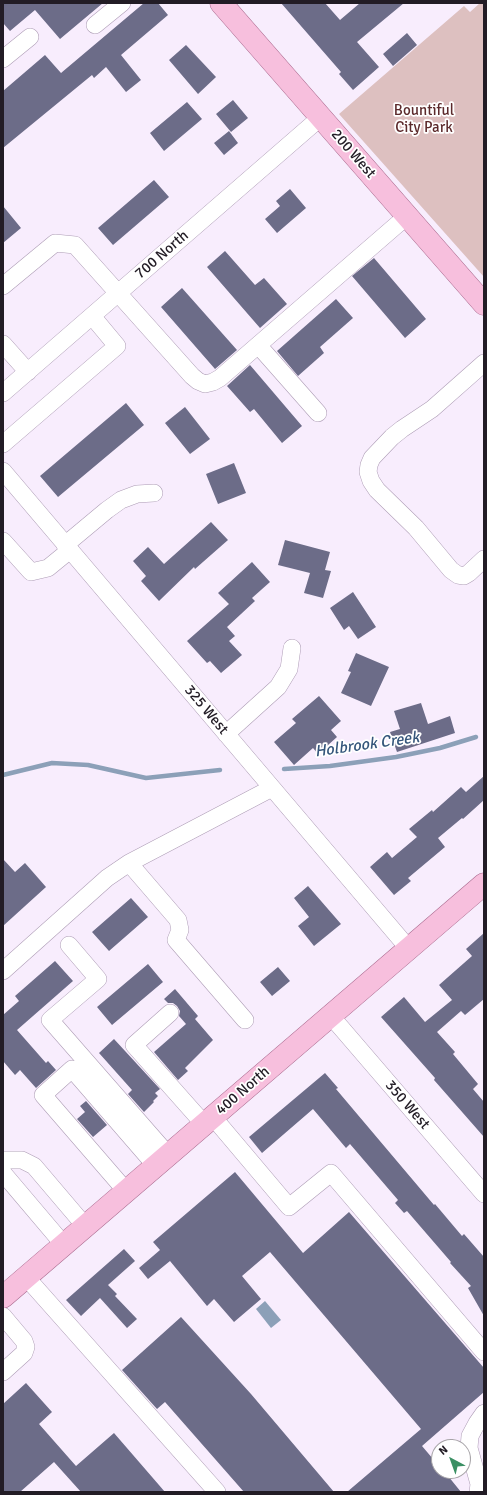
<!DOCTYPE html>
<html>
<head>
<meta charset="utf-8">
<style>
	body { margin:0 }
	#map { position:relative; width:487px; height:1495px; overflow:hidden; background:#f8edfd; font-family:Signika,sans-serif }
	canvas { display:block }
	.frame { position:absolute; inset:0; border:4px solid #221c25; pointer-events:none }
	.north { position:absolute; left:431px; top:1439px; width:40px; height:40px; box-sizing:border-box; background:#fff; border:1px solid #a7a4a8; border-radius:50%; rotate:319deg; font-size:11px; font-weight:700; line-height:16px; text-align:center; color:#221c25 }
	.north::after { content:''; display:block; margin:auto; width:14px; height:18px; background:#3b9064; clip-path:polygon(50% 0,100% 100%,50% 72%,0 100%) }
</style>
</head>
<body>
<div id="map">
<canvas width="487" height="1495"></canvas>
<div class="frame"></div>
<div class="north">N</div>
</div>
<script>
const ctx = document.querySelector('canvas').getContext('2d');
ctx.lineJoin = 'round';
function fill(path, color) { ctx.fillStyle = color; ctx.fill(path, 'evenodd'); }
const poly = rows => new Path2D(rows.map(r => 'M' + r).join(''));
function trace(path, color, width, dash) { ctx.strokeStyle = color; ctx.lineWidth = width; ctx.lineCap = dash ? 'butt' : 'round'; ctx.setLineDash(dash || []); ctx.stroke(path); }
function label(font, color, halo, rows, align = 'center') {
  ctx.font = font + ' Signika,sans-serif'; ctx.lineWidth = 3.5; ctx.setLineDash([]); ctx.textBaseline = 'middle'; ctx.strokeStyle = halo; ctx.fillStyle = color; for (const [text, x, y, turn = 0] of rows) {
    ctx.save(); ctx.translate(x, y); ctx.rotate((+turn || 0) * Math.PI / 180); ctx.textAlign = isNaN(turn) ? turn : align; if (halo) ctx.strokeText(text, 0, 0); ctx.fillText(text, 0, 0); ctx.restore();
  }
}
fill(poly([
	[480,3,484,3,484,277,339,114,464,6,470,12]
]), '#ddc0c0');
fill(poly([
	[265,1301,281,1320,271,1328,256,1309]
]), '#8ca0b8');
trace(poly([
	[284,769,330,766,396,757,440,748,476,737],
	[3,775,52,763,88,765,146,778,220,770]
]), '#8ca0b8', 4.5);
fill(poly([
	[3,3,103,3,60,39,35,10,10,31,3,23],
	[144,3,158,3,168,15,121,55,141,80,126,92,106,67,94,78,92,75,3,148,3,91,45,55,61,73],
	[281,3,325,3,340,20,360,3,404,3,357,42,379,67,353,90,339,74,341,72],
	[407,33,417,45,393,66,383,54],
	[186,45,216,77,198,94,169,60],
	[233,100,248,118,231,132,216,114],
	[187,102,202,119,164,151,150,133],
	[229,131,238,143,224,155,214,143],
	[154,180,169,197,113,245,98,228],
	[290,189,306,208,277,233,265,219,280,206,276,201],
	[3,206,21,228,3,243],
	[225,251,255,285,264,278,287,304,260,328,207,267],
	[374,258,426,319,405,338,352,276],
	[182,288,237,350,215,369,161,307],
	[336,299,353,318,320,347,324,353,298,376,277,351],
	[250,365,302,426,282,443,254,409,250,412,227,386],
	[126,403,144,425,58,497,40,476],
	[185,407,210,439,190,454,165,423],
	[234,463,246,493,218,504,206,474],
	[211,522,228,540,195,569,194,567,159,601,141,581,146,576,133,561,148,547,164,564],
	[285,540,330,552,325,570,331,571,323,598,304,593,310,573,278,565],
	[252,562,270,582,252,598,255,601,227,627,235,636,229,641,242,655,221,673,210,661,207,663,187,641,229,604,218,593],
	[353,592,376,627,358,639,349,626,344,630,330,608],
	[356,653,389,667,371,706,341,693,351,672,348,671],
	[319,696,341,721,331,730,337,737,318,754,313,748,294,765,274,742,296,723,292,719],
	[421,703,428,724,450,716,455,733,397,752,390,732,400,729,394,711],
	[484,776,484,800,463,819,462,818,438,838,445,847,408,878,411,881,394,895,370,867,387,852,392,858,417,837,409,829,432,810,433,812,461,787,466,792],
	[3,859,15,872,25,863,46,887,3,926],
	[308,886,341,924,314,946,298,926,309,917,294,898],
	[131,898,148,917,109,951,92,932],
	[484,933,484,999,465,1015,461,1011,437,1032,455,1052,453,1054,478,1084,473,1089,484,1102,484,1137,434,1080,435,1078,381,1017,404,997,425,1022,452,1000,439,985,472,956,466,949],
	[55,961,73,981,17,1030,46,1063,48,1061,56,1070,36,1088,20,1070,15,1075,3,1061,3,1015,19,1001,15,996],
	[148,964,163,982,112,1025,97,1007],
	[278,967,290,981,272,996,260,982],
	[175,989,198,1016,195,1019,213,1040,185,1068,188,1071,178,1080,154,1052,186,1024,179,1016,180,1011,177,1006,173,1003,168,1003,164,999],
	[114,1039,160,1089,155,1093,158,1096,153,1101,154,1102,144,1112,128,1094,132,1090,99,1053],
	[325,1073,338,1088,336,1089,434,1205,435,1204,462,1236,464,1234,484,1257,484,1316,468,1288,471,1286,450,1263,451,1262,407,1211,404,1213,395,1203,398,1200,350,1144,346,1148,313,1109,262,1153,249,1137],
	[86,1101,107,1125,93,1137,77,1119,85,1112,80,1106],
	[235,1172,303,1253,349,1212,484,1368,484,1392,422,1446,439,1466,439,1471,444,1471,461,1492,347,1492,421,1429,270,1252,242,1276,261,1299,234,1322,214,1299,207,1306,170,1261,148,1279,139,1268,160,1250,153,1242],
	[124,1249,135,1261,108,1285,117,1294,115,1296,137,1319,127,1328,100,1298,81,1316,66,1300],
	[181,1317,251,1394,334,1492,244,1492,165,1402,157,1409,122,1370],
	[26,1383,52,1412,39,1424,76,1466,114,1433,165,1492,81,1492,54,1462,20,1492,3,1492,3,1404]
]), '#6c6c88');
const minor = poly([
	[95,25,122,3],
	[3,59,30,37],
	[3,286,55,243,75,245,192,376,198,381,205,384,213,382,220,378,407,216],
	[3,344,28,372],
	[258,345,318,413],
	[484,363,432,409,402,429,392,437,372,458,369,465,368,472,371,481,377,490,416,528,451,570,458,575,464,576,469,573,484,559],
	[3,393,321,117],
	[3,444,117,346,92,316],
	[3,471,409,949],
	[3,541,31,572,48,568,70,550],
	[65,545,107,510,121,500,137,494,154,493],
	[226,734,278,687,289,669,292,648],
	[129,863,178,920,180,930,176,940,245,1020],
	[69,945,98,979,50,1020,168,1155],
	[3,971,107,878,129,863,272,788],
	[170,1013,134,1045,204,1124],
	[331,1016,484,1194],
	[213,1117,289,1207,331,1173,484,1352],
	[3,1160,22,1160,34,1166,85,1226],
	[3,1173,64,1245],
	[126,1191,43,1095,72,1069,156,1166],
	[26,1277,217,1492],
	[3,1316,24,1341,26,1347,24,1353,3,1372],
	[478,1492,479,1484,469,1448,470,1436,477,1423,484,1413]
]);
const major = poly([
	[221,3,484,304],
	[3,1297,484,884]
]);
trace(minor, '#ad9cb5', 18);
trace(major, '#a96a8e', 23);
trace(minor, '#fff', 17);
trace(major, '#f7bfdd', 22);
label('15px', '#5c2a2c', '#fff', [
	["Bountiful",424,111],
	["City Park",424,128]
]);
label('15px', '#221c25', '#fff', [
	["200 West",353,154,49],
	["700 North",162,255,-41],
	["325 West",206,710,50],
	["400 North",243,1091,-41],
	["350 West",407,1105,49]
]);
label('italic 16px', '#35567b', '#fff', [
	["Holbrook Creek",367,745,-8]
]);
</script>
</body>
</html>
